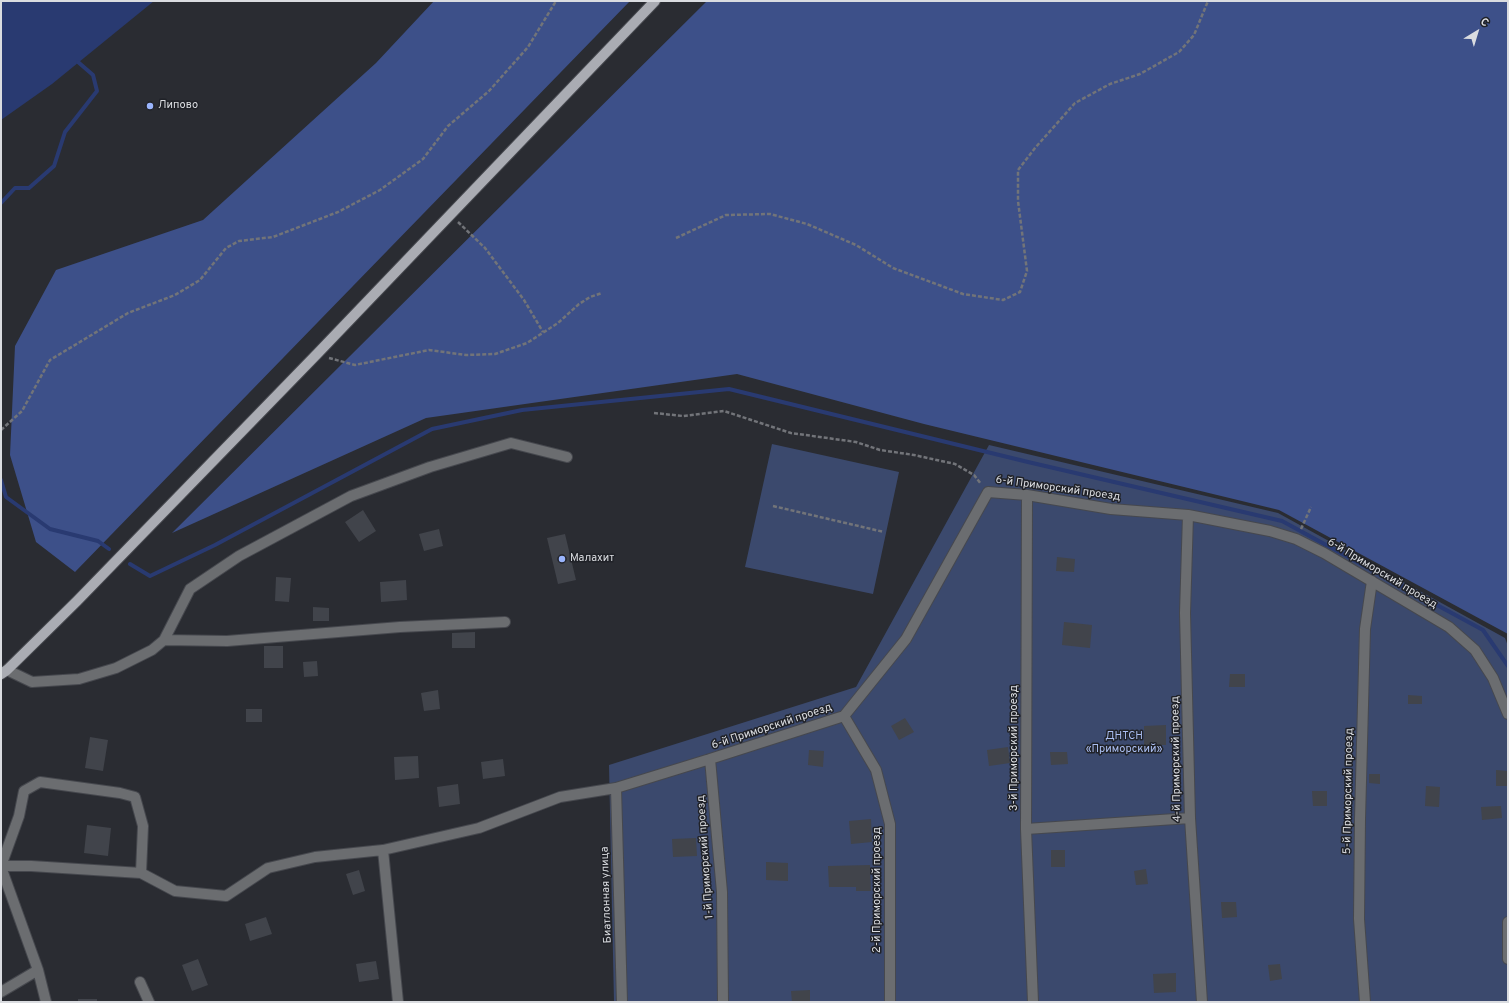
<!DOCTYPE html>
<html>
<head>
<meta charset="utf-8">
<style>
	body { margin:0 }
	#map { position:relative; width:1509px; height:1003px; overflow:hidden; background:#2a2c32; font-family:Overpass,sans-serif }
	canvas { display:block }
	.frame { position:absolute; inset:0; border:2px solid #dadce0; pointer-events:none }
	.north { position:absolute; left:1457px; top:12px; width:40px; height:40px; -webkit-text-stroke:3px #202228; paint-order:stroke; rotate:38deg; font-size:11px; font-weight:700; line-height:16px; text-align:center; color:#dadce0 }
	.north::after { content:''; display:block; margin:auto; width:14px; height:18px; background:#dadce0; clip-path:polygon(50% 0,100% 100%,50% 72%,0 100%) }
</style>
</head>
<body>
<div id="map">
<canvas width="1509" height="1003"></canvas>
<div class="frame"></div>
<div class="north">С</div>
</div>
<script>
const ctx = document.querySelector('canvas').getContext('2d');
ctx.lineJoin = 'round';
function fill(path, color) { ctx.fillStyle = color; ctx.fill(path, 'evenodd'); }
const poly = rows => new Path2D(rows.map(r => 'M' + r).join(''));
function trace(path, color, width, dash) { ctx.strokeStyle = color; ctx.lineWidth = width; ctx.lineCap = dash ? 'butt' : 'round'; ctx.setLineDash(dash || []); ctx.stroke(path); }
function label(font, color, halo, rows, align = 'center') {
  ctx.font = font + ' Overpass,sans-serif'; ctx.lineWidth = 3; ctx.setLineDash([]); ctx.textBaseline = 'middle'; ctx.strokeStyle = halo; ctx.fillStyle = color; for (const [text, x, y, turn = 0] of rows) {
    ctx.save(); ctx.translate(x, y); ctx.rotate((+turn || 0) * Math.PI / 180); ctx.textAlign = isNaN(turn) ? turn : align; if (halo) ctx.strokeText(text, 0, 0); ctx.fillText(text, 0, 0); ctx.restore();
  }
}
fill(poly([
	[772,444,899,472,873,594,745,567],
	[989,445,1278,513,1505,638,1508,646,1508,1002,614,1002,609,765,856,687]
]), '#3b496d');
fill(poly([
	[434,1,630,1,75,572,36,542,10,455,15,346,56,270,203,220,376,63],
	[707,1,1508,1,1508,634,1279,510,924,424,737,374,426,418,172,533]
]), '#3d5089');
fill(poly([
	[1,1,154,1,52,84,1,120]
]), '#293a71');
trace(poly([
	[1,203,15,188,29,188,54,166,65,132,97,91,93,75,78,62],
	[1,480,6,497,50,529,98,541,109,549],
	[130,564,150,576,215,545,432,429,522,410,729,389,1028,462,1282,521,1483,630,1508,666]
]), '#293a71', 4);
fill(poly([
	[363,510,376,531,359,542,345,522],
	[439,529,443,546,424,551,419,534],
	[565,534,576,580,558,584,547,538],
	[1057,557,1075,559,1074,572,1056,571],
	[276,577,291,578,289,602,275,601],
	[406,580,407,600,381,602,380,582],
	[313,607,329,608,329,621,313,621],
	[1064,622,1092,625,1090,648,1062,645],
	[475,632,475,648,452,648,452,633],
	[264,646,283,646,283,668,264,668],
	[317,661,318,676,304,677,303,662],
	[1230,674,1245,674,1245,687,1229,687],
	[438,690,440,709,424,711,421,693],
	[1408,695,1422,696,1422,704,1408,704],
	[246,709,262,709,262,722,246,722],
	[905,718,914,732,899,740,891,726],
	[1166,725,1166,745,1144,745,1144,726],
	[90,737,108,740,103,771,85,768],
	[1008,747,1010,763,989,766,987,750],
	[809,750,824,751,823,767,808,765],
	[1050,752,1067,752,1068,764,1051,765],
	[418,756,419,778,395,780,394,757],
	[503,759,505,776,483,779,481,762],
	[1496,770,1508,771,1508,786,1496,786],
	[1369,774,1380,774,1380,784,1369,783],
	[458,784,460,804,439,807,437,787],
	[1426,786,1440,787,1439,807,1425,806],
	[1312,791,1327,791,1327,806,1313,806],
	[1501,806,1502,818,1482,820,1481,807],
	[871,819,872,842,851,844,849,821],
	[87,825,111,828,108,856,84,853],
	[696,838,697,856,673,857,672,839],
	[1051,850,1065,850,1065,867,1051,867],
	[766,862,788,863,788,881,766,880],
	[870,865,871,891,856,891,856,887,829,887,828,866],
	[1146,869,1148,884,1136,885,1134,871],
	[359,870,365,891,353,895,346,874],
	[1221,902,1236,902,1237,917,1222,918],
	[266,917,272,934,250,941,245,924],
	[198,959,208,985,192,991,182,965],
	[376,961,379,979,359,982,356,964],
	[1280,964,1282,979,1270,981,1268,965],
	[1176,973,1176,992,1154,993,1153,974],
	[810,990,810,1002,792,1002,791,991],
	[78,999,97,999,97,1002,78,1002]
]), '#41444b');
const minor = poly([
	[1027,495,1026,829,1033,1002],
	[1188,515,1185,613,1190,818,1202,1002],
	[164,640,227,641,400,627,505,622],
	[7,670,32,682,79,679,116,668,152,650,164,640,190,589,239,556,351,496,430,467,511,443,567,457],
	[844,716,876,770,890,824,890,1002],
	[710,759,722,892,723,1002],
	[616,788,622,1002],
	[1026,829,1190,818],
	[383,850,398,1002],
	[1,866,31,866,141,873,175,891,226,896,268,868,315,857,383,850,479,828,560,797,616,788,710,759,844,716,906,639,988,492,1027,495,1111,509,1188,515,1270,531,1296,539,1324,553,1449,627,1475,650,1493,678,1508,714],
	[1,866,19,816,24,791,40,782,120,793,135,797,143,826,141,873],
	[1,867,38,970,46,1002],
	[1508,922,1508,959],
	[140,982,149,1002],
	[1,992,38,970],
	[1365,1002,1359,919,1360,819,1365,629,1372,581]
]);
const major = poly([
	[1,674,7,670,77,601,317,354,655,1]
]);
trace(minor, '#46484e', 12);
trace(major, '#46484e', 12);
trace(poly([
	[458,222,485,248,524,300,543,332],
	[676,238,726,215,770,214,807,224,856,245,893,268,963,294,1003,300,1020,292,1027,271,1018,201,1018,170,1035,148,1075,103,1110,84,1140,74,1179,52,1194,35,1208,1],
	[329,358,355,365,429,350,466,355,495,354,527,343,558,323,579,304,590,297,602,293],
	[654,413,683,416,724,411,791,433,856,442,880,450,914,455,955,464,974,475,981,484],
	[1,430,22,411,50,360,128,313,175,295,200,280,226,248,239,241,273,237,338,212,380,190,423,159,448,126,489,91,528,47,556,1],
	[773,506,884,532],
	[1301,529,1311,507]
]), '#727479', 2.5, [4, 2]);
trace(minor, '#6b6d70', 10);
trace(major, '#aaacb3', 10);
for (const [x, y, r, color] of [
	[150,106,4,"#9ab5fd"],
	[562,559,4,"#9ab5fd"]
]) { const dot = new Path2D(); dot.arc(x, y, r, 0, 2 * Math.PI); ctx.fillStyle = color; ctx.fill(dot); trace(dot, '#202228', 1.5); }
label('11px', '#dadce0', '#202228', [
	["Липово",158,106],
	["Малахит",570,559]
], 'left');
label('11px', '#dadce0', '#202228', [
	["6-й Приморский проезд",1058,489,8],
	["6-й Приморский проезд",1382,574,31],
	["6-й Приморский проезд",772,727,-18],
	["3-й Приморский проезд",1015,748,-90],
	["4-й Приморский проезд",1177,759,-91],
	["5-й Приморский проезд",1349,791,-89],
	["1-й Приморский проезд",706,857,-94],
	["2-й Приморский проезд",878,890,-90],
	["Биатлонная улица",607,895,-92]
]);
label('11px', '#aabef1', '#202228', [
	["ДНТСН",1124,737],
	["«Приморский»",1124,750]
]);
</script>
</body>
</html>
